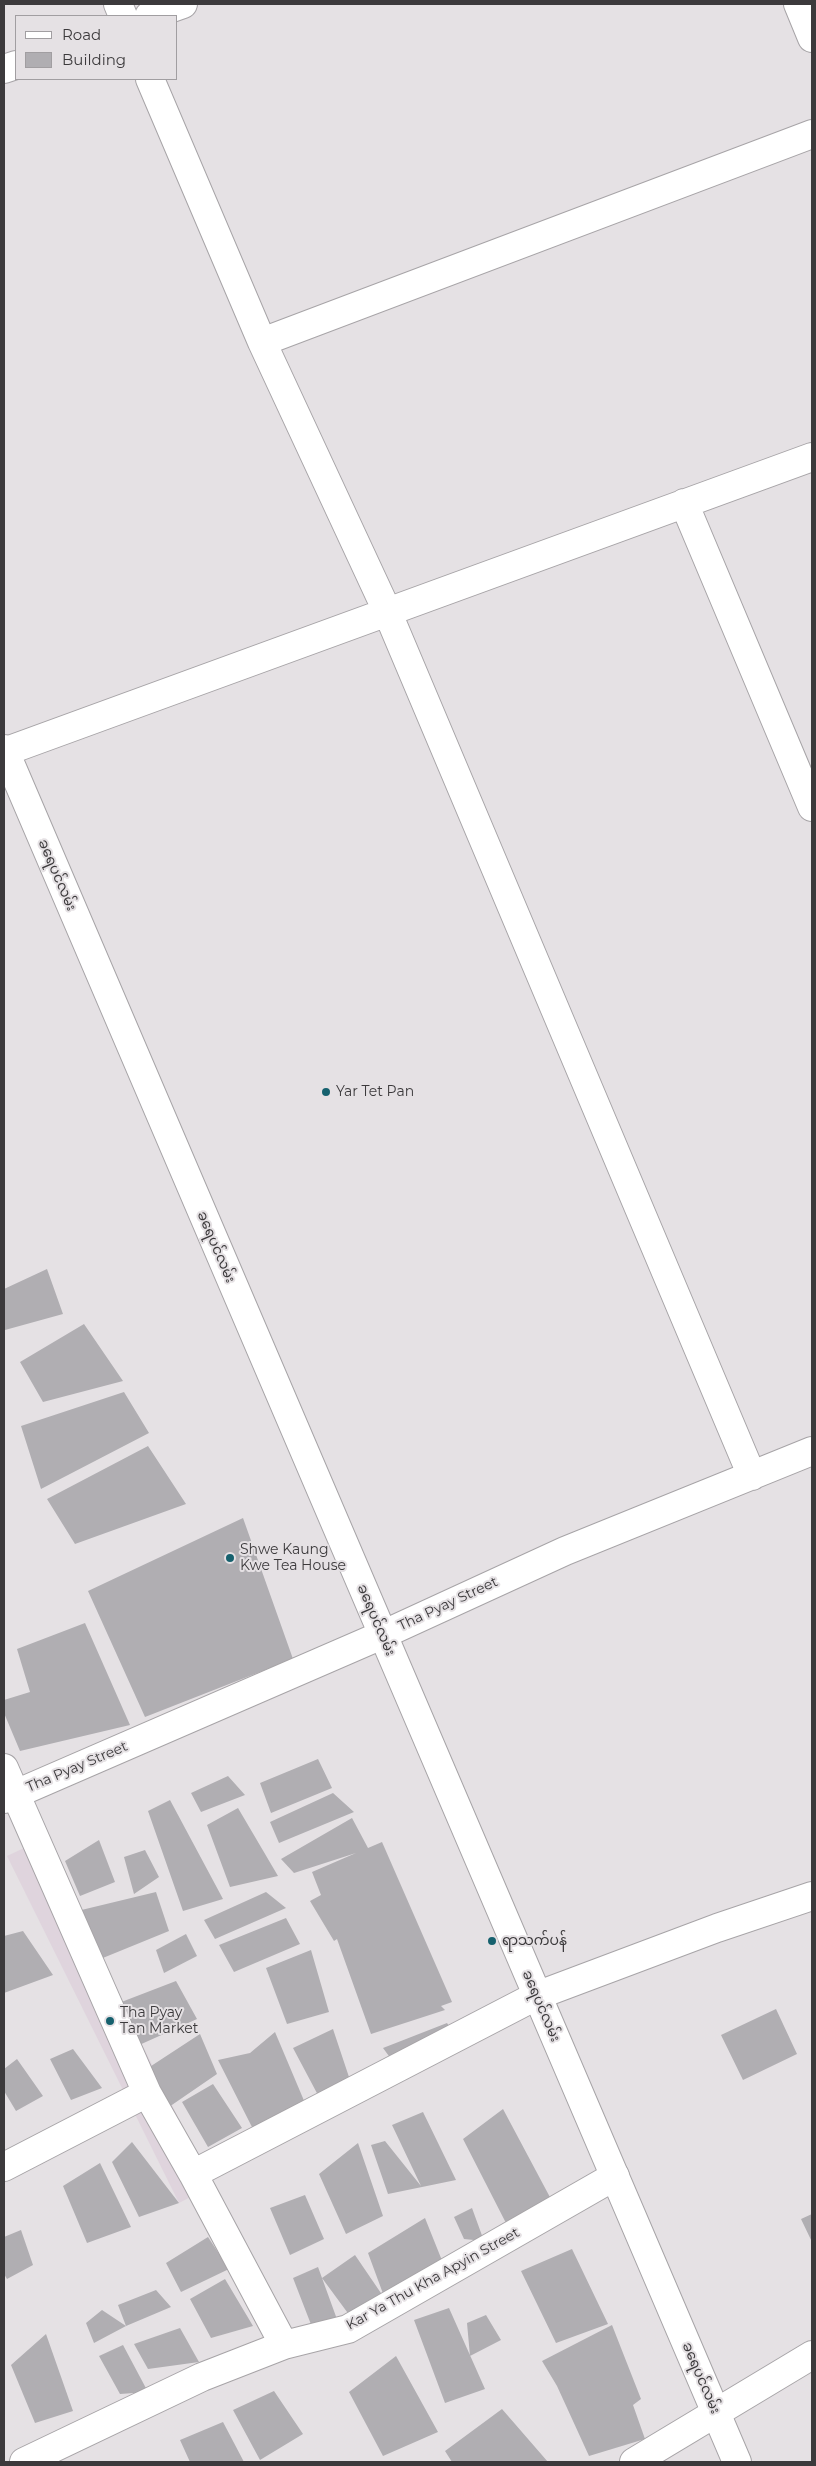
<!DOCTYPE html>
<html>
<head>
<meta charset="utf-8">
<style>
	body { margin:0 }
	#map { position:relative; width:816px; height:2466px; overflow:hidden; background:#e5e1e4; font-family:Montserrat,sans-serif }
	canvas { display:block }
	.frame { position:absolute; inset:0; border:5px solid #3c3a3c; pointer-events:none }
	.legend { position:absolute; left:15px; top:15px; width:162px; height:65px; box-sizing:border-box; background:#e5e1e4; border:1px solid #a19ea1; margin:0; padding:6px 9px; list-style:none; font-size:15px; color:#3c3a3c }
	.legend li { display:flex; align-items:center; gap:10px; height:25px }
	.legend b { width:25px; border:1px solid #a19ea1 }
</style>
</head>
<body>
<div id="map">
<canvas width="816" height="2466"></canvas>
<div class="frame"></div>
<ul class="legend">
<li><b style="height:6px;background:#fff"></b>Road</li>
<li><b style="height:14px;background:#b0aeb2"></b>Building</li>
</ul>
</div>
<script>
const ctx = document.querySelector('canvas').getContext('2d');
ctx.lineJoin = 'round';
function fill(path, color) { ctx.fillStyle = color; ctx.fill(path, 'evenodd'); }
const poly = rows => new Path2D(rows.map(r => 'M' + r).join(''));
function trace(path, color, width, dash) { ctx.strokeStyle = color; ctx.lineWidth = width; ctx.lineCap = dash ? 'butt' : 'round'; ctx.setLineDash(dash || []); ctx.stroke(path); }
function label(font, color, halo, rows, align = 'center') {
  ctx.font = font + ' Montserrat,"Noto Sans Myanmar",sans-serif'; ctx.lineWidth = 4; ctx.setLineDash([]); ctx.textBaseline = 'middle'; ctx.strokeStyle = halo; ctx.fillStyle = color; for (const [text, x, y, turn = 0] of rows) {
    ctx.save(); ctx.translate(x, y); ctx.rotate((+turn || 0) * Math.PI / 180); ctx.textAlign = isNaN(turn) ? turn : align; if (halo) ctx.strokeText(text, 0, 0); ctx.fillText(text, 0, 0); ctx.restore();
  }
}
fill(poly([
	[41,1840,212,2186,179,2203,7,1856]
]), '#dfd4dd');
fill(poly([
	[47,1269,63,1314,5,1330,4,1289],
	[84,1324,123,1381,43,1402,20,1362],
	[124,1392,149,1433,41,1489,21,1426],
	[148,1446,186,1504,75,1544,47,1499],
	[243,1518,293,1659,145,1717,88,1591],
	[85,1623,130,1725,20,1751,4,1713,4,1700,30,1692,17,1649],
	[318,1759,332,1788,271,1813,260,1783],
	[228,1776,245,1795,201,1812,191,1793],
	[333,1793,354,1812,279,1843,270,1822],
	[170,1800,223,1899,183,1911,148,1811],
	[238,1808,278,1876,230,1887,207,1825],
	[352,1818,368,1848,382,1842,452,2002,441,2006,445,2010,371,2034,337,1939,334,1941,310,1901,321,1895,312,1872,356,1853,294,1873,281,1859],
	[99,1840,115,1882,80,1896,65,1861],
	[145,1850,159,1877,134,1894,124,1857],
	[156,1892,169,1931,93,1962,69,1913],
	[266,1892,286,1908,215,1939,204,1920],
	[286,1918,300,1944,234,1972,219,1945],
	[23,1931,53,1975,4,1993,4,1936],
	[186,1934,197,1956,164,1973,156,1950],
	[311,1950,329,2012,287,2024,266,1968],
	[176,1981,197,2019,137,2046,111,2006],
	[776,2009,797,2054,743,2080,721,2035],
	[447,2023,461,2044,397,2067,383,2048],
	[333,2029,353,2089,319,2097,293,2048],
	[275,2032,305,2103,253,2129,218,2060,250,2053],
	[200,2034,217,2074,166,2109,145,2070],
	[73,2049,102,2088,71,2100,50,2059],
	[17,2059,43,2096,16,2111,4,2091,4,2069],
	[213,2084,242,2128,208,2147,182,2102],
	[503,2109,552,2201,507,2225,463,2139],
	[423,2112,456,2180,388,2194,371,2145,385,2141,421,2186,392,2125],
	[132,2142,179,2203,139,2217,112,2162],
	[358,2143,383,2216,346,2234,319,2174],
	[100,2163,131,2227,87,2243,63,2186],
	[305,2195,324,2239,290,2255,270,2208],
	[472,2208,484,2241,464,2239,454,2217],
	[812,2214,812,2242,801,2219],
	[425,2218,447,2273,385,2299,368,2253],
	[21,2230,33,2265,7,2279,4,2274,4,2237],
	[208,2237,229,2269,181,2292,166,2263],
	[572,2249,608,2324,556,2343,521,2271],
	[355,2255,385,2299,350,2316,322,2278,338,2322,312,2327,293,2278,318,2267,322,2278],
	[225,2279,253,2326,211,2338,190,2299],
	[156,2290,171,2307,126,2326,118,2305],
	[449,2308,485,2389,445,2403,414,2320],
	[102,2310,126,2326,94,2343,86,2323],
	[486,2315,501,2340,470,2356,467,2323],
	[612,2325,641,2399,633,2405,645,2439,589,2456,557,2386,542,2361],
	[180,2328,199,2362,148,2369,134,2344],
	[46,2334,73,2411,35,2423,11,2365],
	[123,2345,148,2392,120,2394,99,2356],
	[396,2356,438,2432,383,2456,349,2392],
	[274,2391,303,2434,260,2460,233,2410],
	[502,2409,548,2462,452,2462,445,2451],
	[223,2422,244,2462,190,2462,180,2440]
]), '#b0aeb2');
const minor = poly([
	[118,4,123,16],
	[798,4,812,38],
	[149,16,183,4],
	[4,69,16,65],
	[150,79,262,342,387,611,752,1476],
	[262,342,812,134],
	[684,503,812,807],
	[4,752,812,457],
	[4,1768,147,2093,193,2174,284,2345],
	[4,1799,382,1635,565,1551,812,1451],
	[4,2167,147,2093],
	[193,2174,536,1996,717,1928,812,1896],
	[24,2462,202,2377,284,2345,348,2329,615,2176],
	[634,2462,812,2355]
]);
const major = poly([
	[4,749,737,2462]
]);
trace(minor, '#a7a4a7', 30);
trace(major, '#a7a4a7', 30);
trace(minor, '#fff', 28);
trace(major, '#fff', 28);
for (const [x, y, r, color] of [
	[326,1092,5,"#16616e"],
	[230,1558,5,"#16616e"],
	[492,1941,5,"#16616e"],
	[110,2021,5,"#16616e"]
]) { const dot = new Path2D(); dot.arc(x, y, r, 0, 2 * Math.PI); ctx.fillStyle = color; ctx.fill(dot); trace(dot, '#e5e1e4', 2); }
label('14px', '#3c3a3c', '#e5e1e4', [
	["ခရေပင်လမ်း",57,875,67],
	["ခရေပင်လမ်း",216,1247,67],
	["Tha Pyay Street",448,1604,-25],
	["ခရေပင်လမ်း",376,1620,67],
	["Tha Pyay Street",77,1767,-23],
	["ခရေပင်လမ်း",541,2006,67],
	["Kar Ya Thu Kha Apyin Street",433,2279,-29],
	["ခရေပင်လမ်း",701,2378,67]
]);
label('14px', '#3c3a3c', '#e5e1e4', [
	["Yar Tet Pan",336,1092],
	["Shwe Kaung",240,1550],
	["Kwe Tea House",240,1566],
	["ရာသက်ပန်",502,1941],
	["Tha Pyay",120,2013],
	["Tan Market",120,2029]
], 'left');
</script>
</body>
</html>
